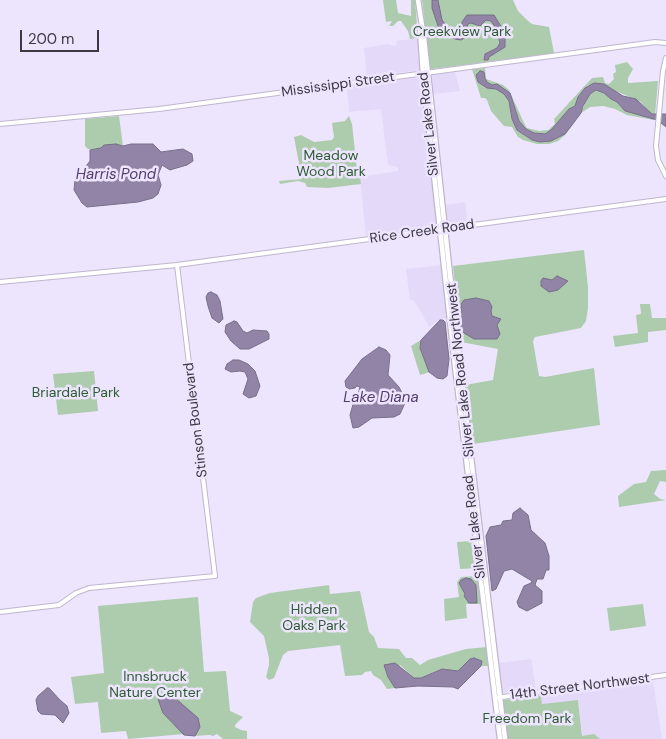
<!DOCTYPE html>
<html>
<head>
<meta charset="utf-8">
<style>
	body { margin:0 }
	#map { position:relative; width:666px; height:739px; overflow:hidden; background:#ede4fd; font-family:"DM Sans",sans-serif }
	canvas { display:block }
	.scale { position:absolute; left:20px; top:30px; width:79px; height:22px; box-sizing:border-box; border:2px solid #3d3943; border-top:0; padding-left:6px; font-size:15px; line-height:18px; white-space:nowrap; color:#3d3943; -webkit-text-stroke:4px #ede4fd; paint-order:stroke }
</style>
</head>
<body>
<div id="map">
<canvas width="666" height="739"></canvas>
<div class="scale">200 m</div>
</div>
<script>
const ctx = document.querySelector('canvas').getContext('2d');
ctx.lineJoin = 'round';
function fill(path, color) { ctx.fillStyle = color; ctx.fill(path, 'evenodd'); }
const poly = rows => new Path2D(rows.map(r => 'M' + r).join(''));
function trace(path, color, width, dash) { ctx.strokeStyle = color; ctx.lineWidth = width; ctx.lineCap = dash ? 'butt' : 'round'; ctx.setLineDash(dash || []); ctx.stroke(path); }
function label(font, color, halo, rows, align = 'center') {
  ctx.font = font + ' "DM Sans",sans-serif'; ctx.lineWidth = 5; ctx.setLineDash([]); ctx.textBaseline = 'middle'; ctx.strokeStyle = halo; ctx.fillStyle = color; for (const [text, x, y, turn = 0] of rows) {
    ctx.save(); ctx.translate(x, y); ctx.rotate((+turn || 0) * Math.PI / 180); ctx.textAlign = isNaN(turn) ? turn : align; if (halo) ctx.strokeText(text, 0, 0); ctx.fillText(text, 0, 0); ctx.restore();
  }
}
fill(poly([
	[418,38,420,70,367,77,364,48,388,44,393,46,396,45,397,41],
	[455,72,460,91,433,94,432,75],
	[420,77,437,226,437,227,366,236,360,177,398,171,398,167,388,165,381,109,349,112,347,88,349,86],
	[465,202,468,224,448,225,446,205],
	[443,265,448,318,440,319,429,327,420,310,413,300,410,300,406,269],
	[531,659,536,690,503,693,499,663],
	[653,681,662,739,583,739,578,700,542,704,542,696]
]), '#e5d9f9');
fill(poly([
	[383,0,396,0,398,13,411,16,411,0,415,0,418,38,410,39,408,31,401,21,398,21,393,26,389,26,392,21,386,22],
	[421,0,425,22,422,0,513,0,518,11,527,20,532,24,549,27,554,53,568,52,432,69,429,68],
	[627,62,633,69,628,78,628,83,658,81,655,115,649,112,641,102,618,92,588,85,578,97,575,106,569,110,551,130,545,134,534,133,526,129,519,121,511,96,496,84,492,85,486,81,484,72,477,74,476,75,504,94,509,101,512,119,517,130,532,140,544,142,560,137,578,118,565,135,558,141,549,144,537,144,523,140,518,137,512,127,504,126,491,111,487,100,485,98,481,98,472,69,485,68,486,79,503,85,509,90,525,125,527,128,539,131,548,130,555,124,554,119,592,78,603,77,605,83,609,84,614,79,613,74,616,72,615,65],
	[596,90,604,93,611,99,617,102,625,111,654,118,654,120,627,115,615,109,603,106,590,107,581,113,588,96],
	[119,116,123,146,117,145,93,150,88,149,85,146,85,119],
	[349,116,352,124,357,170,363,176,360,177,361,184,328,188,307,187,305,183,298,181,280,184,279,181,302,179,294,137,301,135,314,142,332,140,334,137,332,123,345,121],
	[584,250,588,287,588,308,586,321,581,328,535,337,533,341,539,376,545,377,594,368,600,425,473,444,465,385,493,380,498,349,461,342,453,266],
	[640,304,650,304,652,318,666,318,666,330,648,332,648,342,615,347,613,336,638,333,636,315,641,314],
	[421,340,420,348,430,372,420,375,411,346],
	[94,371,98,411,58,415,53,374],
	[666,470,666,482,660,481,654,494,660,499,666,500,619,507,618,496,634,484,646,482,651,471],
	[472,541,474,541,478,568,460,569,457,542],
	[479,576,482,604,466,604,467,618,445,621,444,599,459,597,457,582,461,577],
	[329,585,330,594,360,591,369,632,374,637,378,648,399,649,406,658,412,658,420,665,428,660,445,655,466,649,487,647,489,666,481,666,481,661,474,658,470,660,458,672,450,671,445,669,438,670,421,678,414,678,400,665,388,677,395,688,387,689,381,680,373,675,371,671,365,672,362,675,345,676,340,645,288,651,283,655,274,678,269,680,266,677,269,665,269,658,264,636,250,622,253,602,256,598,270,593],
	[198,597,204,672,226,671,230,711,243,717,235,725,235,727,241,730,247,731,247,739,223,739,217,734,213,736,210,735,193,736,184,734,128,739,126,731,101,733,98,702,75,704,71,677,104,673,98,606],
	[643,604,646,626,610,631,607,608],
	[553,693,541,695,542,704,578,700,582,736,594,734,600,739,507,739,503,705,504,700]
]), '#adccae');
const water = poly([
	[432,0,438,0,442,20,446,25,456,32,462,31,462,22,467,15,494,15,505,33,505,47,489,57,488,60,484,60,485,54,497,48,500,43,496,28,491,21,486,20,480,26,471,23,468,24,467,27,470,31,470,35,461,40,455,39,445,34,438,26,432,8,432,0],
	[480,71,484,72,485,78,487,82,492,85,497,84,510,93,519,121,526,129,534,133,545,134,551,130,569,109,575,106,578,97,585,88,594,83,604,84,623,96,636,99,652,114,666,114,666,127,661,123,661,121,625,111,617,102,611,99,604,93,596,90,590,94,583,106,581,113,565,134,551,141,540,142,532,140,517,130,512,119,509,101,504,94,496,89,487,88,478,82,476,75,480,71],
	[116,144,123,146,131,144,153,144,161,152,183,149,192,154,193,161,187,165,173,169,170,170,162,165,158,175,161,185,158,194,153,198,138,202,87,207,82,203,74,190,75,180,90,161,90,150,101,148,104,145,116,144],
	[557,276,568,281,558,290,549,292,541,286,541,281,543,278,552,280,557,276],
	[211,292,217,295,220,301,223,319,219,323,212,318,208,306,206,297,208,293,211,292],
	[476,298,489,301,492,307,491,311,492,316,501,319,497,325,500,334,497,339,474,339,464,333,461,328,461,304,464,300,476,298],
	[440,320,443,320,445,322,449,359,447,376,443,379,437,378,429,372,420,348,421,340,440,320],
	[234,321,237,322,243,331,247,333,253,330,267,331,269,334,269,339,249,349,240,349,231,341,225,332,226,325,234,321],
	[379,347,386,350,390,355,388,375,399,387,405,399,405,403,400,414,394,417,372,418,359,427,353,428,350,415,354,401,357,399,360,387,357,386,355,388,349,389,346,387,345,381,362,359,379,347],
	[233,360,239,360,248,364,255,371,260,386,256,396,249,398,243,394,248,379,245,372,240,371,231,372,225,369,227,364,233,360],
	[520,508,528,515,531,530,545,543,549,556,549,570,546,570,543,579,537,579,535,585,542,591,542,603,527,611,519,607,517,602,524,586,531,583,532,581,512,569,504,571,496,589,492,591,486,536,490,527,501,525,503,521,512,520,513,513,520,508],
	[466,578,471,579,476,585,477,603,469,603,464,596,465,594,459,583,461,580,466,578],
	[474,658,482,661,481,666,458,689,453,687,418,686,395,688,388,677,384,665,395,663,414,678,421,678,442,669,458,671,470,659,474,658],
	[47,688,49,688,60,700,67,706,69,713,63,723,55,715,41,714,38,711,36,700,38,696,47,688],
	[166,693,175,698,198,718,200,727,195,736,184,735,163,713,158,699,161,695,166,693]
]);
fill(water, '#9284a7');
trace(water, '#786e89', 1);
const tertiary = poly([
	[666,58,663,71,656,146,658,160,666,176],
	[0,124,159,109,655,42,666,43],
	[0,282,177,265,666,199],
	[0,612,59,605,76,593,89,588,215,576,177,265],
	[495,698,666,675]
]);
const secondary = poly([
	[418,0,424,38,460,366,505,739],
	[420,28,423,74,455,366,500,739]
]);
trace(tertiary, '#bfb6ce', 6);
trace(secondary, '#bfb6ce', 7);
trace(tertiary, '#fff', 4);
trace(secondary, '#fff', 4.5);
label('14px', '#2d5b32', '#ede4fd', [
	["Creekview Park",462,32],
	["Meadow",331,156],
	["Wood Park",331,172],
	["Briardale Park",76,393],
	["Hidden",314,610],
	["Oaks Park",314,626],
	["Innsbruck",155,677],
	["Nature Center",155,693],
	["Freedom Park",527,719]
]);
label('14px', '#3d3943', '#ede4fd', [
	["Mississippi Street",338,85,-8],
	["Silver Lake Road",429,124,-96],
	["Rice Creek Road",422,232,-8],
	["Silver Lake Road Northwest",461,370,-96],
	["Stinson Boulevard",196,420,-97],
	["Silver Lake Road",475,527,-97],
	["14th Street Northwest",580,687,-7]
]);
label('italic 15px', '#523c6e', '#ede4fd', [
	["Harris Pond",116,175],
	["Lake Diana",381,398]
]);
</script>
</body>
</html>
